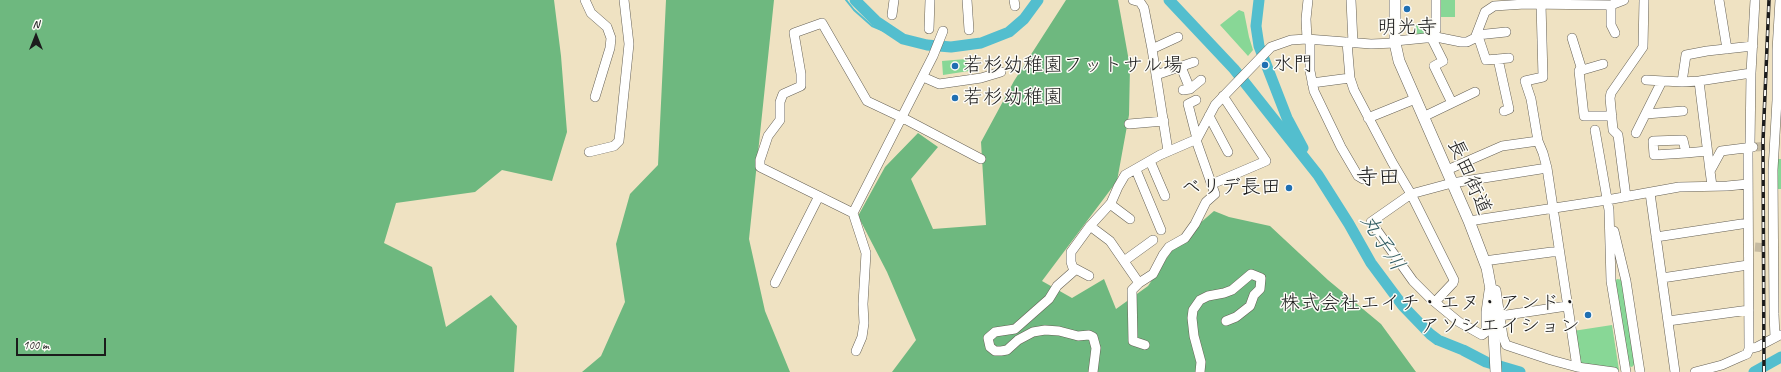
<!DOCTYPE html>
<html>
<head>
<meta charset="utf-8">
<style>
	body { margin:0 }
	#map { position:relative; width:1781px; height:372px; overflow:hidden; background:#efe2c2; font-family:Caveat,sans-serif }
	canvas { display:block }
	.north { position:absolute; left:16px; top:16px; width:40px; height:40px; -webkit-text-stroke:3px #fdfcf7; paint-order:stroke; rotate:0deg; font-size:11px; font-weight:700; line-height:16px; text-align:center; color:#1c1c1c }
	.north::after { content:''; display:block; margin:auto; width:14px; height:18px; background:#1c1c1c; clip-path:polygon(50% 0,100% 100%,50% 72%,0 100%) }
	.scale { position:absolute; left:16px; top:338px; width:90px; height:18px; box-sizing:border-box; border:2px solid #1c1c1c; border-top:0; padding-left:5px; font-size:12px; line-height:14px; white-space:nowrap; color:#1c1c1c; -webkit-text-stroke:3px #fdfcf7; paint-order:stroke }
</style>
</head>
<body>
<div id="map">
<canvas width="1781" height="372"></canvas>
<div class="north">N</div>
<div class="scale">100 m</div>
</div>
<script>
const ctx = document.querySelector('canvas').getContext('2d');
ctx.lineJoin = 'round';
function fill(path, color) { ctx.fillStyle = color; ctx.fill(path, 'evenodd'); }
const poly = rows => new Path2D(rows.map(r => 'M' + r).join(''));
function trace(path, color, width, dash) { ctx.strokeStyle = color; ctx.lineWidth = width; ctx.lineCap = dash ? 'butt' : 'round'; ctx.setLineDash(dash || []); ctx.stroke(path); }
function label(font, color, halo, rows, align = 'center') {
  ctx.font = font + ' Caveat,"Klee One",sans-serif'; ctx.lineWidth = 3; ctx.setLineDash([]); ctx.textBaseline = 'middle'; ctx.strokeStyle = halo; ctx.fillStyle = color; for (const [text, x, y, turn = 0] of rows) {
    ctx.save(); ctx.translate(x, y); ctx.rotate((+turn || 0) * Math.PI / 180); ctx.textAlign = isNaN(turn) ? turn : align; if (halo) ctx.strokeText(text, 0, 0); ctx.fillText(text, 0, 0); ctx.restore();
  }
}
fill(poly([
	[1438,0,1455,0,1455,17,1438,17],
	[1239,10,1244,12,1249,37,1253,50,1248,56,1220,25],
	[1434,23,1432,34,1417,36,1416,25],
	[966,59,969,71,943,75,942,61],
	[1777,159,1781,159,1781,189,1777,189],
	[1617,279,1623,280,1636,363,1632,367,1629,366,1615,281],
	[1612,325,1619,370,1578,364,1573,331]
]), '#88d796');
fill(poly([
	[0,0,554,0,561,56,567,132,552,181,502,170,475,192,396,203,384,243,432,267,446,327,491,295,517,326,514,372,0,372],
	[666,0,774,0,749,239,765,311,790,372,582,372,601,356,625,302,616,244,630,194,658,165],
	[1066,0,1118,0,1130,67,1129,115,1117,181,1042,281,1072,298,1104,279,1116,309,1148,286,1177,243,1214,211,1229,217,1270,226,1328,280,1381,324,1416,372,892,372,916,340,887,272,858,216,885,167,918,133,938,147,911,179,933,229,986,225,981,142,1014,81]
]), '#6eb87f');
trace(poly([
	[846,0,854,10,872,26,903,39]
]), '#53bece', 2);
trace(poly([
	[855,0,876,21,903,39,927,45,951,47,981,43,1009,32,1024,19,1038,0],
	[1169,0,1234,69,1318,175,1349,224,1371,263,1403,306,1430,334,1438,340,1463,350,1486,362,1520,372],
	[1259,0,1256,26,1259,46,1287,118,1303,148],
	[1754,372,1781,357]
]), '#53bece', 11);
trace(poly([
	[1756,147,1768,146],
	[1755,247,1768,248]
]), '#c5baa1', 9, [9, 4.5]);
const minor = poly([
	[585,0,591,13,607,27,611,38,610,48,595,97],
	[967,0,969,30],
	[1014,0,1015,6],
	[1133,0,1140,2,1144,8,1152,49,1168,151],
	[1351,0,1353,43],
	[1436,0,1436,30,1431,37,1443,61,1434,66,1452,103],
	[1719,0,1727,49],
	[1611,5,1611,25,1615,33],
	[892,15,894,0],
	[929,29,930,0],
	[1477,35,1506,32],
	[1476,36,1479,39,1486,60,1509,58],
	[1572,38,1581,67,1579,71,1584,116,1612,116],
	[1307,39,1306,19,1308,0],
	[1310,39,1310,71,1314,91,1341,147,1358,176,1363,179],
	[1395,41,1436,37,1461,42,1467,42,1475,38,1485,12,1494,6,1525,4,1611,5,1624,0],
	[1347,42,1350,78,1354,90,1392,162,1411,194,1454,280,1453,283,1435,302],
	[1152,49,1178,37],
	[1498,59,1509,109,1504,111],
	[1181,67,1190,89],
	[1579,71,1603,64],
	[1156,75,1194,62],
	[923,77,939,84,981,78,1001,72],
	[1646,80,1682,82,1699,81,1751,73],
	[1699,81,1710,171],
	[1682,82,1686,55,1707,51,1753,46],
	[1312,83,1350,78],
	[1183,90,1190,89,1201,80],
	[1196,100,1188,104,1197,139],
	[1646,114,1683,111],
	[1209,116,1228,152],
	[1423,117,1475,92],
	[1368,118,1415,99],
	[1129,124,1164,121],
	[1595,130,1609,210,1611,281,1626,372],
	[1636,133,1662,81],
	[1538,141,1543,153,1547,168],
	[589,152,614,146,619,141,629,44,624,0],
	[1686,153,1683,140,1653,141,1654,155,1686,153,1707,151],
	[1150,161,1165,196],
	[1136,170,1161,230],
	[1447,170,1502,146,1538,141,1531,99,1525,81,1543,77,1541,4],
	[1212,184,1266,161,1223,96],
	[1712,186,1710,171,1721,151,1753,147],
	[1650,193,1675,372],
	[1626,197,1618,135,1613,130,1610,98,1611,93,1643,47,1644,0],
	[1110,204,1130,219],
	[853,213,760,167,760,160,768,136,780,120,780,102,783,94,801,86,801,74,794,33,822,23,867,101,903,118,981,159],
	[1469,221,1607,200,1679,187,1727,186,1748,184],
	[1090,226,1111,203,1118,187,1125,175,1160,155,1197,139,1215,105,1271,47,1291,40,1307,39,1371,44,1395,43],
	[1614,231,1626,281,1640,372],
	[1656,237,1748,223],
	[1124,261,1153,240],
	[1484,261,1559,251],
	[1074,268,1089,276],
	[1662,278,1748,265],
	[775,283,819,196],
	[1496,290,1503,337,1506,345,1551,360,1577,367,1614,372],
	[1489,291,1486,312,1486,332,1482,335,1459,322,1431,299,1413,281,1371,222,1411,194,1452,183,1547,168,1577,367],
	[1500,316,1567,306],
	[1668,321,1749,310],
	[1775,337,1774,314,1773,170,1777,100,1777,50,1780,0],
	[1145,345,1133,341,1132,290,1139,283,1153,274,1163,255,1169,247,1185,238,1195,224,1206,202,1215,194,1196,140],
	[1749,349,1757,347,1780,335],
	[856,351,862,337,864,323,863,304,866,253,853,213,933,56,943,31],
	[1093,372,1096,348,1093,337,1089,335,1078,336,1059,331,1045,330,1033,332,1018,340,1007,350,1001,351,995,351,990,347,988,338,995,332,1015,329,1049,299,1057,286,1074,271,1071,262,1071,252,1090,226,1110,241,1139,283],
	[1200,372,1201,362,1194,336,1192,318,1193,310,1200,300,1208,296,1224,293,1232,290,1251,274,1261,278,1260,289,1254,295,1250,306,1236,317,1226,321],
	[1695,372,1722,365,1740,357,1747,354,1749,349,1748,151,1750,145,1751,73,1755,0]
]);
const major = poly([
	[1395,0,1395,43,1399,61,1469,221,1487,268,1492,295,1496,372]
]);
trace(minor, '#666156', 10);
trace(major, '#666156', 12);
trace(minor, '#fff', 9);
trace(major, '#fff', 11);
const rail = poly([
	[1764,372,1763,141,1769,0]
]);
trace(rail, '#1c1c1c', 3.5);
trace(rail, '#fdfcf7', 2, [6]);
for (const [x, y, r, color] of [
	[1407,9,4,"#1f6fb2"],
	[1265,65,4,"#1f6fb2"],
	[955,66,4,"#1f6fb2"],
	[955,98,4,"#1f6fb2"],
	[1289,188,4,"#1f6fb2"],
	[1588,315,4,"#1f6fb2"]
]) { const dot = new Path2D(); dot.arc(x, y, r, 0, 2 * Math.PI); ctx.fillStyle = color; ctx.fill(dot); trace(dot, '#fdfcf7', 1.5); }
label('20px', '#1c1c1c', '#fdfcf7', [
	["明光寺",1407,28,"center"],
	["水門",1273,65],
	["若杉幼稚園フットサル場",963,66],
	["若杉幼稚園",963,98],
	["ベリデ長田",1281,188,"right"],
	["株式会社エイチ・エヌ・アンド・",1580,304,"right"],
	["アソシエイション",1580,327,"right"]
], 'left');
label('20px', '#1c1c1c', '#fdfcf7', [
	["長田街道",1469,177,66]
]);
label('italic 21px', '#325d63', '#fdfcf7', [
	["丸子川",1382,243,57]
]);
label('22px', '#1c1c1c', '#fdfcf7', [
	["寺田",1378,178]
]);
</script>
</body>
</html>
